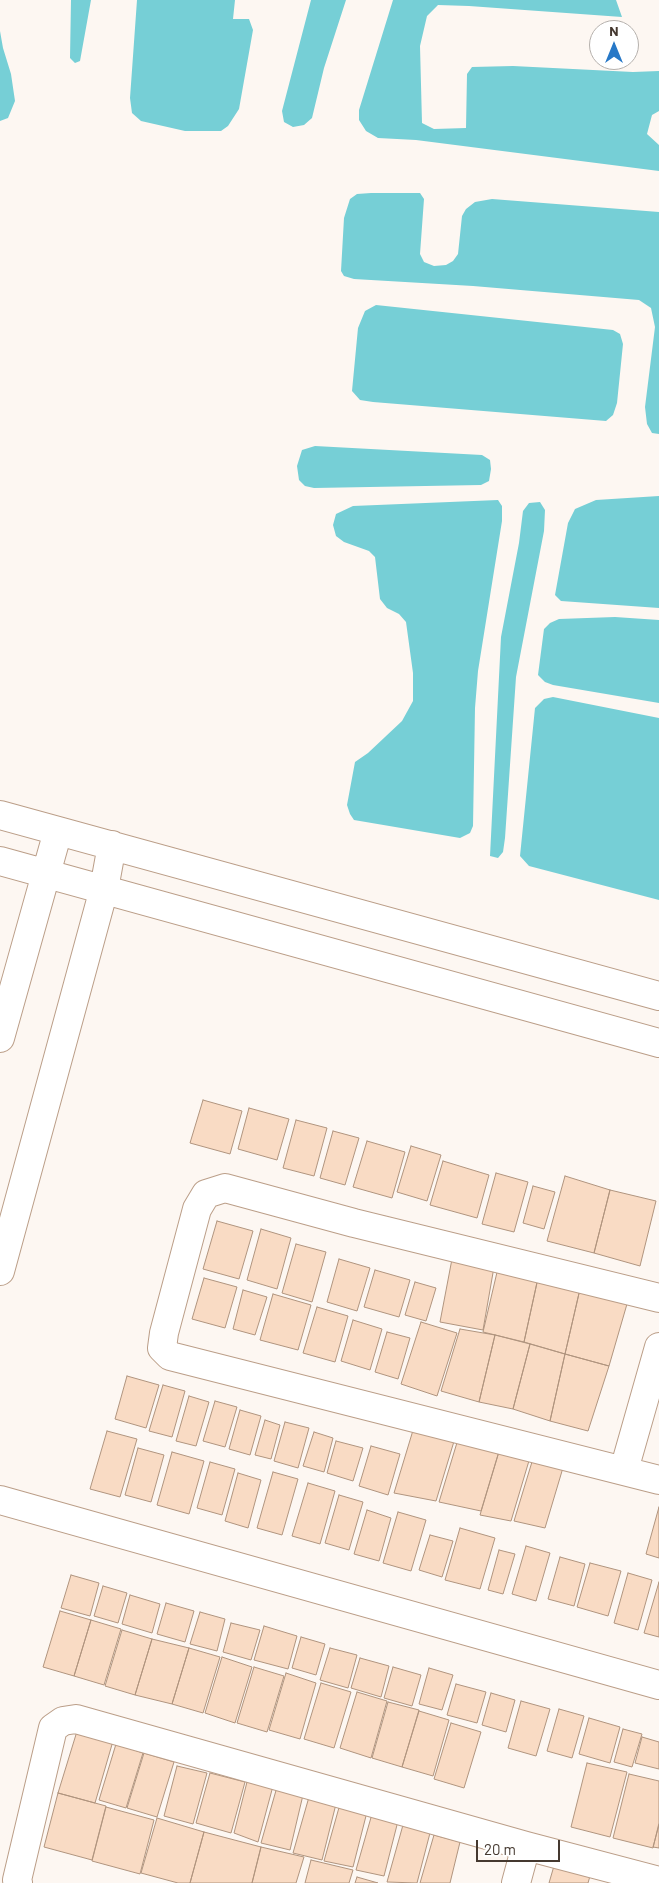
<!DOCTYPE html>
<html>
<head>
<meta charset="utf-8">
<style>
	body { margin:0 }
	#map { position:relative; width:659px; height:1883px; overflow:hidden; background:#fdf7f2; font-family:Barlow,sans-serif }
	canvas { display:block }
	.north { position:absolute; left:589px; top:20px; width:50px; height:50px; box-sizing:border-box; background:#fff; border:1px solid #b5b0ac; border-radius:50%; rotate:0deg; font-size:14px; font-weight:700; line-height:20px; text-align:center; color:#453930 }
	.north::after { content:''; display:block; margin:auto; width:18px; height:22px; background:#2778c7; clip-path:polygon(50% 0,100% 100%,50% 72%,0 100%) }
	.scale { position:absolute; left:476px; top:1840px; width:84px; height:22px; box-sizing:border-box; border:2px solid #453930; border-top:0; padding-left:6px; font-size:15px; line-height:18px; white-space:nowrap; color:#453930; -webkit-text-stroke:4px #fff; paint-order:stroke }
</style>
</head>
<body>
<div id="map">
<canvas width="659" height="1883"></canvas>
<div class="north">N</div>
<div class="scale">20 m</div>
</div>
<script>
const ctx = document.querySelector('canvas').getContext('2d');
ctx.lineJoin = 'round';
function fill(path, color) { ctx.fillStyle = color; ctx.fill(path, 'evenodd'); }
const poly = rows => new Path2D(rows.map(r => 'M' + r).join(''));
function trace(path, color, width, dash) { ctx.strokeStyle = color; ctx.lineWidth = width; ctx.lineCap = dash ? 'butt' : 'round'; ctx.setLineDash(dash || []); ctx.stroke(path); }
fill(poly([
	[71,0,91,0,80,61,75,63,70,58],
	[137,0,235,0,233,19,249,19,253,30,239,109,228,126,221,131,185,131,141,121,132,113,130,98],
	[311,0,346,0,324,68,312,118,304,125,293,127,284,122,282,111],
	[393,0,616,0,622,17,469,6,438,5,427,16,420,46,422,123,434,129,466,128,467,74,472,67,513,66,633,72,659,71,659,111,652,115,647,134,659,145,659,171,416,140,378,138,366,131,359,120,359,110],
	[0,31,3,48,11,74,15,101,8,118,0,121],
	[371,193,420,193,424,199,420,254,424,262,434,266,446,265,453,261,458,254,462,216,466,209,475,202,492,199,659,212,659,434,652,433,647,424,645,407,655,327,651,308,639,300,473,286,354,279,344,276,341,271,344,218,350,199,357,194],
	[376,305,613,330,620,334,623,344,617,403,613,415,606,421,373,402,360,400,352,391,358,328,365,311],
	[315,446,482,455,490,460,491,469,489,481,481,485,314,488,305,486,299,480,297,466,302,450],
	[659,496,659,608,561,601,555,595,568,523,575,509,596,500],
	[498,500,502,506,502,521,478,671,475,708,473,826,470,833,460,838,354,820,350,814,347,805,355,762,368,753,402,721,413,701,413,673,406,622,399,614,387,608,380,599,375,557,369,551,344,542,336,536,333,525,336,514,353,506],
	[540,502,545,510,544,531,516,677,505,838,503,852,498,858,490,856,501,637,519,543,523,511,529,503],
	[615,617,659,620,659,703,553,685,545,682,538,675,544,629,550,623,559,619],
	[553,697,659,718,659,900,529,866,520,856,535,708,544,699]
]), '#76cfd6');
const building = poly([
	[203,1100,242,1111,230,1154,190,1143,203,1100],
	[249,1108,289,1119,277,1160,238,1149,249,1108],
	[296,1120,327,1128,314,1176,283,1168,296,1120],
	[333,1131,359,1138,345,1185,320,1178,333,1131],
	[367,1141,405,1152,392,1198,353,1187,367,1141],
	[411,1146,441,1155,427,1201,397,1192,411,1146],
	[443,1161,489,1175,477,1218,430,1205,443,1161],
	[496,1173,528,1182,514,1232,482,1224,496,1173],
	[565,1176,610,1190,594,1253,547,1241,565,1176],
	[533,1186,555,1192,544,1229,523,1223,533,1186],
	[610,1190,656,1201,640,1266,594,1253,610,1190],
	[217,1221,253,1231,239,1279,203,1269,217,1221],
	[261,1229,291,1238,277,1289,247,1280,261,1229],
	[296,1244,326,1252,312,1302,282,1293,296,1244],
	[339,1259,370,1268,357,1311,327,1302,339,1259],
	[452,1259,494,1267,483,1330,440,1322,452,1259],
	[498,1268,538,1278,524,1342,483,1332,498,1268],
	[375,1270,410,1280,399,1317,364,1307,375,1270],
	[204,1278,237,1287,225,1328,192,1319,204,1278],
	[538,1278,580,1289,565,1354,524,1342,538,1278],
	[415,1282,436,1288,426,1321,405,1315,415,1282],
	[580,1289,627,1304,609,1366,565,1354,580,1289],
	[243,1290,267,1297,255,1335,233,1329,243,1290],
	[273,1294,311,1305,298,1350,260,1340,273,1294],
	[317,1307,348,1316,335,1362,303,1353,317,1307],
	[353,1320,382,1329,370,1370,341,1361,353,1320],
	[421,1322,457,1333,437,1396,401,1384,421,1322],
	[460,1329,495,1335,479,1402,441,1391,460,1329],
	[387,1332,410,1338,398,1379,375,1372,387,1332],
	[495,1335,530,1344,513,1409,479,1402,495,1335],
	[530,1344,565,1354,550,1421,513,1409,530,1344],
	[565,1354,609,1366,588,1431,550,1421,565,1354],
	[127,1376,159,1385,146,1428,115,1419,127,1376],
	[163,1385,185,1391,172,1437,149,1431,163,1385],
	[189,1396,209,1402,196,1446,176,1441,189,1396],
	[215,1401,237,1407,225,1447,203,1441,215,1401],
	[240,1410,261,1416,250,1455,229,1449,240,1410],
	[265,1420,280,1425,271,1459,255,1455,265,1420],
	[285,1422,309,1428,298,1468,274,1461,285,1422],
	[414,1427,455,1438,436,1501,394,1493,414,1427],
	[107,1431,137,1439,120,1497,90,1489,107,1431],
	[314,1432,333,1438,324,1472,303,1466,314,1432],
	[459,1436,500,1448,481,1511,439,1502,459,1436],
	[336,1441,363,1448,353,1481,327,1473,336,1441],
	[501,1445,531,1454,511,1521,480,1515,501,1445],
	[371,1446,400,1454,388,1495,359,1486,371,1446],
	[138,1448,164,1455,151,1502,125,1495,138,1448],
	[172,1452,204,1461,189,1514,157,1505,172,1452],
	[535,1452,565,1461,545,1528,514,1521,535,1452],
	[210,1462,235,1469,222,1515,197,1508,210,1462],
	[273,1472,298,1479,282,1535,257,1528,273,1472],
	[238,1473,261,1480,248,1528,225,1521,238,1473],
	[308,1483,335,1491,320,1544,292,1536,308,1483],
	[339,1495,363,1502,349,1550,325,1543,339,1495],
	[659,1507,659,1558,646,1554,659,1507],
	[367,1510,391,1518,379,1561,354,1554,367,1510],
	[398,1512,426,1520,411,1571,383,1563,398,1512],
	[460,1528,495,1538,480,1589,445,1580,460,1528],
	[430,1535,453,1541,442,1577,419,1570,430,1535],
	[526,1546,550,1553,536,1601,512,1594,526,1546],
	[499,1550,515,1554,503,1594,488,1590,499,1550],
	[560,1557,585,1564,574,1606,548,1599,560,1557],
	[590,1563,621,1571,608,1616,577,1607,590,1563],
	[628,1573,652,1580,638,1630,614,1623,628,1573],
	[71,1575,99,1583,90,1616,61,1608,71,1575],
	[659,1582,659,1637,644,1633,659,1582],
	[103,1586,127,1593,118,1623,94,1616,103,1586],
	[130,1595,160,1604,152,1633,122,1624,130,1595],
	[166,1603,194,1611,185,1642,157,1634,166,1603],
	[60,1611,91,1620,74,1676,43,1667,60,1611],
	[200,1612,225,1619,217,1651,190,1644,200,1612],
	[91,1620,121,1629,104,1685,74,1676,91,1620],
	[231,1623,260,1630,251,1660,223,1652,231,1623],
	[264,1626,297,1636,288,1669,254,1660,264,1626],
	[122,1630,152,1639,135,1695,105,1686,122,1630],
	[301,1637,325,1644,316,1675,292,1668,301,1637],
	[152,1639,189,1648,172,1704,135,1695,152,1639],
	[189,1648,220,1657,203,1713,172,1704,189,1648],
	[330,1648,357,1655,348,1688,320,1680,330,1648],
	[222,1657,252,1667,235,1723,205,1713,222,1657],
	[360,1658,389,1666,381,1697,351,1688,360,1658],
	[254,1667,284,1676,267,1732,237,1723,254,1667],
	[393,1667,421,1675,412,1706,384,1698,393,1667],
	[429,1668,453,1675,442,1710,419,1704,429,1668],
	[286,1673,316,1683,300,1739,269,1730,286,1673],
	[321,1683,351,1692,334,1748,304,1739,321,1683],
	[456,1684,486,1692,477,1723,447,1715,456,1684],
	[357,1692,387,1701,371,1758,340,1748,357,1692],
	[491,1693,515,1700,506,1732,482,1725,491,1693],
	[521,1701,550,1709,536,1756,508,1748,521,1701],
	[388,1702,419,1710,402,1767,372,1758,388,1702],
	[559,1709,584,1716,572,1758,547,1751,559,1709],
	[419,1711,449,1720,433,1776,402,1767,419,1711],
	[589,1718,620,1727,610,1763,579,1754,589,1718],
	[451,1723,481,1732,464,1788,434,1779,451,1723],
	[78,1728,113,1741,95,1803,58,1793,78,1728],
	[623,1729,642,1734,632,1767,614,1762,623,1729],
	[642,1737,659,1742,659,1769,635,1763,642,1737],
	[116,1744,143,1753,126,1808,99,1800,116,1744],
	[144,1753,174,1762,157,1817,127,1808,144,1753],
	[587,1763,627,1772,610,1837,571,1827,587,1763],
	[177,1766,207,1773,193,1824,164,1816,177,1766],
	[210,1773,245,1782,231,1833,196,1823,210,1773],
	[629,1774,659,1781,659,1823,653,1848,613,1838,629,1774],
	[247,1782,273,1786,258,1842,234,1833,247,1782],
	[277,1787,303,1795,290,1850,261,1843,277,1787],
	[58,1793,106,1806,92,1860,44,1847,58,1793],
	[309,1797,336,1804,322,1860,293,1853,309,1797],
	[340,1804,367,1812,353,1867,324,1861,340,1804],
	[106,1807,154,1820,140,1874,92,1861,106,1807],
	[372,1814,398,1821,384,1876,356,1870,372,1814],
	[157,1818,204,1832,190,1883,178,1883,141,1873,157,1818],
	[403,1825,430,1833,417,1883,387,1882,403,1825],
	[659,1825,659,1848,653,1847,659,1825],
	[204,1832,261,1847,252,1883,190,1883,204,1832],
	[434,1835,460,1842,450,1883,420,1883,434,1835],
	[261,1847,304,1857,296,1883,252,1883,261,1847],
	[556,1859,592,1869,588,1883,549,1883,556,1859],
	[311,1860,353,1870,349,1883,305,1883,311,1860],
	[357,1877,378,1883,355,1883,357,1877]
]);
fill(building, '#f9dbc4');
trace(building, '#b0947e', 1);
const minor = poly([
	[0,815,659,996],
	[0,861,659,1043],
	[0,1038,58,831],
	[0,1271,104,889,112,845],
	[659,1298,354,1223,225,1188,206,1194,197,1209,164,1333,162,1348,170,1356,659,1480],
	[624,1470,659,1347],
	[0,1500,659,1685],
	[18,1883,17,1880,53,1728,63,1721,76,1719,526,1846,659,1881],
	[516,1883,526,1846]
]);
trace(minor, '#bb9e88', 30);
trace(minor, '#fff', 28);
</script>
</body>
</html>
